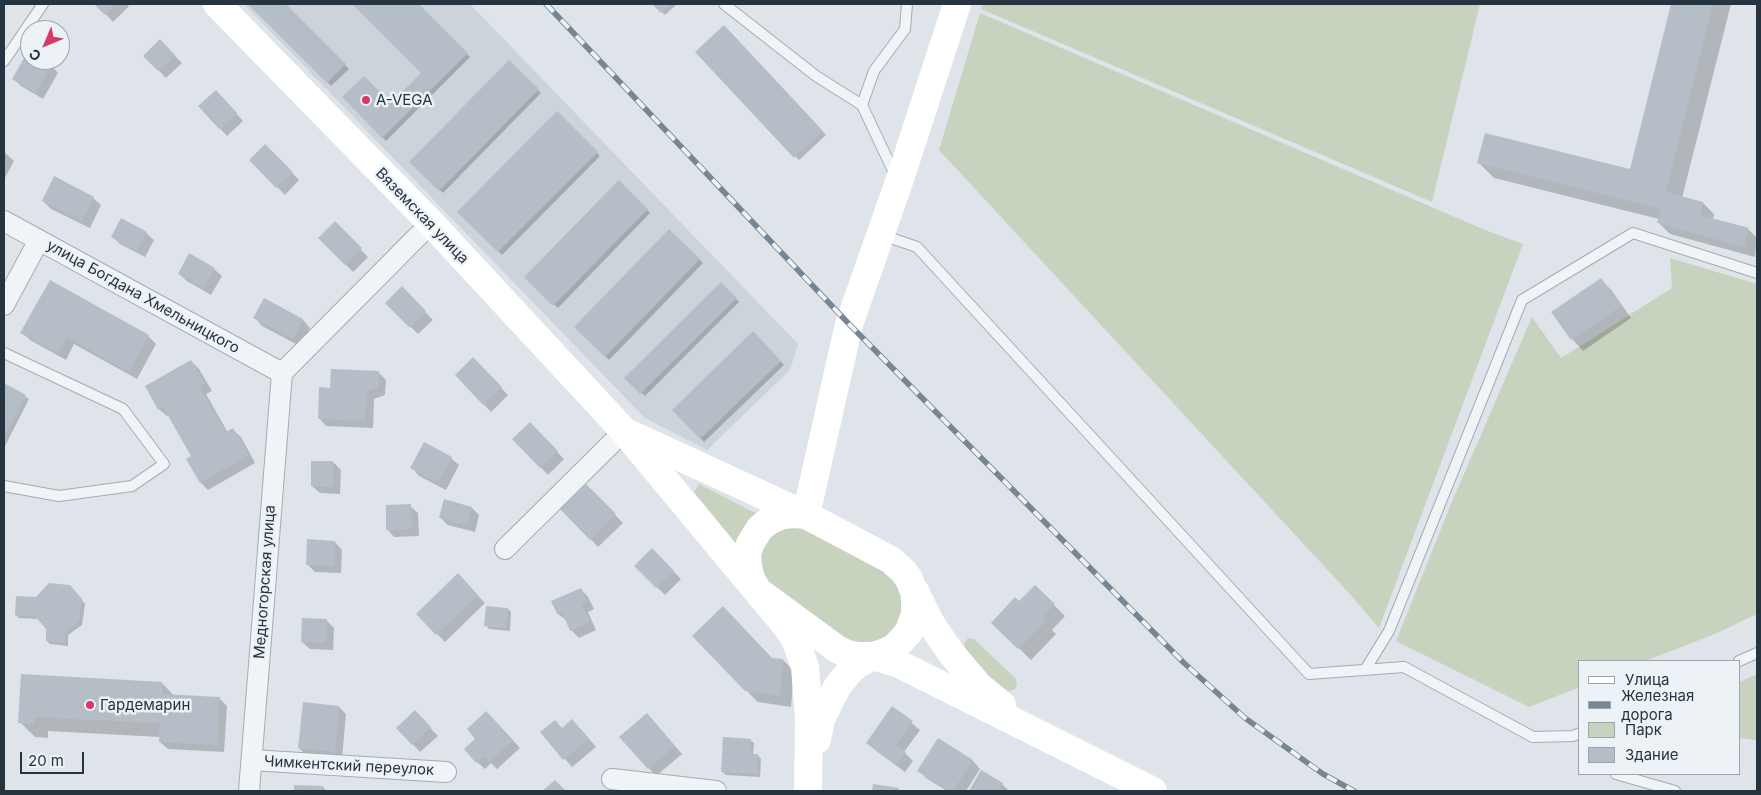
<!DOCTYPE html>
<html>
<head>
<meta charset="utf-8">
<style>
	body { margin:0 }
	#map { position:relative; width:1761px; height:795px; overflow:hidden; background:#dee4e9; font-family:Inter,sans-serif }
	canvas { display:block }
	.frame { position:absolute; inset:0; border:5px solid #263441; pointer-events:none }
	.legend { position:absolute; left:1578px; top:660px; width:162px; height:115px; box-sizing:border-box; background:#edf2f6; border:1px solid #9da6ae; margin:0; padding:6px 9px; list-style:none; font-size:15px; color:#263441 }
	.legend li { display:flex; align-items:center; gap:10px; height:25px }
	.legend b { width:25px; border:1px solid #9da6ae }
	.north { position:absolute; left:20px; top:20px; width:50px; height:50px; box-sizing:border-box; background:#edf2f6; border:1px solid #9da6ae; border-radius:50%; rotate:225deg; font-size:14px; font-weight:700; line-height:20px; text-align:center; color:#263441 }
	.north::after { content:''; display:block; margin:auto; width:18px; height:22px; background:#d93769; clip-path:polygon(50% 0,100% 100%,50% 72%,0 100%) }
	.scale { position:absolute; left:20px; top:752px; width:64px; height:22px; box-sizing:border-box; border:2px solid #263441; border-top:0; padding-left:6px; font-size:15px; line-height:18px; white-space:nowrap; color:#263441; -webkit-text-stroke:4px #edf2f6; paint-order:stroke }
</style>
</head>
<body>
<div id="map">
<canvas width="1761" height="795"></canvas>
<div class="frame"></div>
<ul class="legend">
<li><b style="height:6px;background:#fff"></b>Улица</li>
<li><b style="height:6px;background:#768694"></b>Железная дорога</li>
<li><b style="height:14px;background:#c7d3be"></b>Парк</li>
<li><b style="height:14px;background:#b5bec6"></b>Здание</li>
</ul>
<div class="north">С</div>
<div class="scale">20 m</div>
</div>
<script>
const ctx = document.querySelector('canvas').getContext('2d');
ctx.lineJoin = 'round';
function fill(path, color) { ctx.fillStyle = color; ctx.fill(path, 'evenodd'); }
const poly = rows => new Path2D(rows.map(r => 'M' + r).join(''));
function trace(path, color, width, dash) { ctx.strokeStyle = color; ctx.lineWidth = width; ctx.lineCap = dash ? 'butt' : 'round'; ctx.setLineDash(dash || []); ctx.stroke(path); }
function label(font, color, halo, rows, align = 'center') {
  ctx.font = font + ' Inter,sans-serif'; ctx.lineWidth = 5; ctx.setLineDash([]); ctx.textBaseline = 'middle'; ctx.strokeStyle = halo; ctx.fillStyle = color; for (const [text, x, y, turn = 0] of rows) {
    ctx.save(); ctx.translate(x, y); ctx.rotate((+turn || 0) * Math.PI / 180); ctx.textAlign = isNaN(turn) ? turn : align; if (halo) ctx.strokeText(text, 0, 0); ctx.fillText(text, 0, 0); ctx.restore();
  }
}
fill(poly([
	[244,4,470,4,798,344,790,370,707,450,645,418]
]), '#ccd3db');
fill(poly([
	[983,4,1480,4,1432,202,981,9],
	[980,13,1485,230,1523,244,1379,628,1348,592,939,150],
	[1670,258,1757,284,1757,614,1715,634,1645,661,1580,661,1580,687,1529,707,1396,641,1451,504,1532,317,1561,358,1672,288],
	[699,484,759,515,738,546,694,492],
	[796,525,883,570,893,579,900,590,902,610,896,624,890,633,879,640,870,643,848,640,773,588,763,577,759,556,771,533],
	[968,638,974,639,1016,679,1017,684,1015,689,1011,691,1006,690,984,672,964,649,965,642],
	[1757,674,1757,740,1740,738,1740,682]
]), '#c7d3be');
fill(poly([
	[96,4,127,4,129,6,113,22],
	[250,4,285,4,349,69,331,86],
	[354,4,417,4,470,57,386,141,344,97,391,105,423,73],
	[654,4,677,4,665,15],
	[1673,4,1731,4,1682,198,1703,203,1714,214,1713,220,1748,229,1757,238,1755,257,1670,234,1659,223,1659,219,1494,178,1479,163,1631,171],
	[724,27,826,135,799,160,697,52],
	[160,41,182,63,166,78,145,56],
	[30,53,30,60,41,60,51,65,58,73,43,99,21,86,13,78],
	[509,62,541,93,443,193,411,162],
	[223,99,243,121,227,136,200,106],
	[557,113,600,156,502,255,459,212],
	[265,145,299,180,285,195,251,160],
	[4,152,14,161,4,180],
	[619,182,650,213,558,308,526,277],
	[93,198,101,205,90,228,51,209,43,201],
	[335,223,368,257,353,272,320,238],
	[669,231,703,263,609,360,576,327],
	[146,233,154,240,145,257,120,244,113,237],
	[214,269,222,276,211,295,187,281,179,274],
	[1601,279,1612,291,1631,318,1583,351,1572,339],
	[50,282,148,336,156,344,137,379,74,344,66,360,30,340,22,332],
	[721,283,739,302,645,396,626,378],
	[402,288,433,320,418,334,387,303],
	[265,300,303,320,310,328,300,346,262,326,255,318],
	[753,333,784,365,704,442,673,410],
	[473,359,508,395,491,412,456,375],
	[191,361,199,369,212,391,206,394,228,433,233,430,241,437,255,463,208,490,201,483,188,460,193,457,169,415,167,416,159,409],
	[378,372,386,380,385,395,374,399,373,428,326,426,319,418,331,389],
	[4,384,29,399,4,448],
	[530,424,564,459,548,475,514,439],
	[451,458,459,465,446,490,419,476,412,468],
	[333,462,341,470,340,494,320,493,312,486],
	[586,485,623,523,598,547,562,509],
	[410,506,418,513,419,536,394,537,387,529],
	[472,508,479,515,475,532,448,525,441,518],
	[335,542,342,550,341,573,315,572,307,564],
	[652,550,681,579,665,595,636,566],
	[458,575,485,603,445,642,418,614],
	[1035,586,1065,616,1052,630,1056,634,1031,660,993,623,1019,603],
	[581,589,588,597,594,609,588,612,596,630,579,638,571,630,567,621,558,614],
	[73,590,85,604,82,625,68,635,68,646,50,644,47,641,47,628,39,619,19,618,16,615,36,598],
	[508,609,511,612,510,631,489,629,486,625],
	[326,620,334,628,333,650,310,649,302,642],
	[772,659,783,660,794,671,791,707,758,702,746,690],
	[22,676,162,683,174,696,220,699,227,706,224,752,168,749,160,742,160,737,48,731,48,738,35,737,20,722],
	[339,707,346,714,342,759,307,756,299,748],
	[893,708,920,730,904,752,913,761,905,772,875,750,868,743],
	[415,712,438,736,420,752,398,728],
	[494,720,520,748,497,769,491,763,485,769,477,762],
	[654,722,682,754,656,776,621,737],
	[580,728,596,747,572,767,542,732],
	[939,739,973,761,980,769,966,791,947,791,926,778,919,770],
	[750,740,754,743,753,755,758,755,761,759,760,777,726,775,723,772],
	[982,772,1002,784,1009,791,971,791],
	[295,786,323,787,327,791,295,791]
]), '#0003');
fill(poly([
	[94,4,116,4,105,15],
	[248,4,286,4,346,64,327,83],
	[352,4,419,4,468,53,382,138,342,97,364,76,391,103,421,73],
	[652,4,670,4,661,13],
	[1671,4,1713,4,1666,192,1703,202,1700,215,1749,228,1744,247,1657,223,1661,209,1477,163,1485,133,1630,169],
	[724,25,823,131,794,158,695,52],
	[160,39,175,55,158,71,143,56],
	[28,51,30,52,30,60,44,60,52,64,35,93,12,79],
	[509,60,539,89,439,191,409,162],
	[216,90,237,113,219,129,198,106],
	[557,111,598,152,498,252,457,212],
	[265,144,293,172,276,188,249,160],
	[54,176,94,197,82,221,42,201],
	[619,180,648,209,553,306,524,277],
	[121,218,147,232,137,251,111,237],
	[335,221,362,248,345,265,318,238],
	[669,229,700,259,605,357,574,327],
	[189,253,215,268,203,288,178,274],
	[1601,278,1621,306,1571,340,1551,312],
	[50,280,149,335,129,372,67,337,58,353,20,333],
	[721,282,737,298,640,394,624,378],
	[402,286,426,311,410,328,385,303],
	[264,298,303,319,293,339,253,318],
	[753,331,781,361,700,439,672,410],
	[473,357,502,387,483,405,455,375],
	[191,360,205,383,199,386,226,432,233,428,249,455,200,483,186,459,191,456,163,407,158,410,145,386],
	[331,369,379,371,378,387,367,391,365,421,318,419,319,387,330,388],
	[4,383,26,395,4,438],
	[530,422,558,451,540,468,512,439],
	[424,442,452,457,438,483,410,468],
	[311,461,333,461,333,487,311,486],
	[586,484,616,514,590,540,560,509],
	[444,499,472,507,468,525,439,518],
	[411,504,412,529,386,530,386,505],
	[307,539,335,541,334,566,306,565],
	[652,548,674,571,656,588,634,566],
	[458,573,478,595,436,635,416,614],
	[49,583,70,585,82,599,79,621,65,632,65,643,46,641,46,629,35,616,15,615,16,596,36,597],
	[1035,585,1055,604,1042,617,1046,621,1018,649,991,623,1015,597,1019,601],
	[581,588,587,602,581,604,590,622,570,631,562,612,557,614,551,601],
	[486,606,508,608,506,628,484,626],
	[723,606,772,658,783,659,780,696,745,691,692,636],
	[302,618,327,619,326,643,301,642],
	[21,674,162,682,162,694,220,697,217,745,159,742,160,723,34,717,34,724,18,723],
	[303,702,339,706,335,752,298,748],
	[892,706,913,721,896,745,906,752,897,765,866,743],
	[415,710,431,727,412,745,396,728],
	[486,711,513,740,489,762,483,756,476,763,464,749,475,739,467,729],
	[647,713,675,746,648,769,619,737],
	[572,719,589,739,563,760,540,732,555,720,562,728],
	[723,737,751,739,750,754,758,754,757,774,721,772],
	[938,738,973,760,953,791,949,791,917,771],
	[981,770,1003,783,998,791,969,791],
	[555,780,566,791,542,791],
	[873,784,899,788,899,791,872,791],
	[294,785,323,786,323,791,294,791]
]), '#b5bec6');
const lane = poly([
	[724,4,816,76,862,105,895,175],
	[4,61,43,4],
	[862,105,874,71,905,29,907,4],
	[882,235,917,247,1309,674,1404,667,1533,737,1573,736,1580,733],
	[4,353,123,409,164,464,132,486,59,496,4,486],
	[1739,661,1757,653],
	[1365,670,1389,631,1522,300,1633,233,1757,273],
	[1616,774,1675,791]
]);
const street = poly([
	[4,221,282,373],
	[4,305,39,240],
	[282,373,431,223],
	[505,549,624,431],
	[252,760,446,772],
	[612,779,716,791],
	[249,791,282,373]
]);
trace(lane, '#a3acb3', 12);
trace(street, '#a3acb3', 22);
trace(lane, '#f1f4f7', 10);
trace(street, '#f1f4f7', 20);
trace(poly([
	[217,4,431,223,624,431,787,627,795,639,805,667,809,718,808,791],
	[632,435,806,515,849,324,899,182,957,4],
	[794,514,806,515,891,560,904,572,909,579,915,594,915,614,909,632,894,648,886,652,873,656,854,656,845,653,837,649,758,591,751,579,748,567,747,555,750,544,760,528,769,521,783,515,794,514],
	[915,591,930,622,951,653,979,686,1002,705],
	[817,740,821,719,837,687,850,671,858,664,873,656,897,663,1153,791]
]), '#fff', 28);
const rail = poly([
	[546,4,849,324,1184,663,1245,718,1323,774,1354,791]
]);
trace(rail, '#768694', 5.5);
trace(rail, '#edf2f6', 4, [11]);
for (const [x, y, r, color] of [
	[366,100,5,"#d93769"],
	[90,705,5,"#d93769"]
]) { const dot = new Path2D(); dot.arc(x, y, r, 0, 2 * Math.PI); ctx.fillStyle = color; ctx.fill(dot); trace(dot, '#edf2f6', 2); }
label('15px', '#263441', '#edf2f6', [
	["A-VEGA",376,100],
	["Гардемарин",100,705]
], 'left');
label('15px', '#263441', '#edf2f6', [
	["Вяземская улица",422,216,46],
	["улица Богдана Хмельницкого",143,297,29],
	["Медногорская улица",265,582,-86],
	["Чимкентский переулок",349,766,3]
]);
</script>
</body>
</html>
